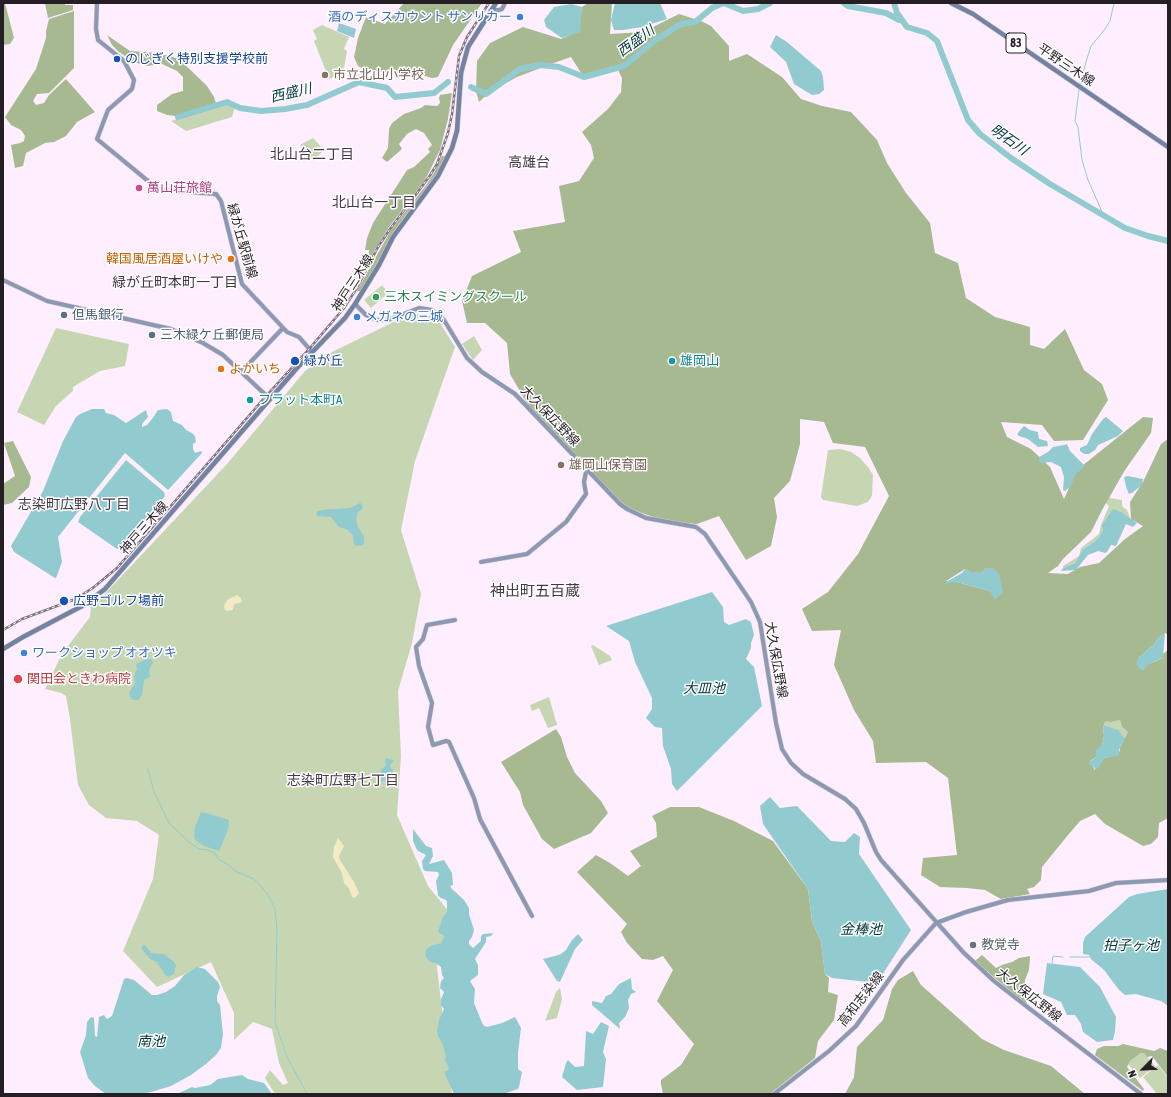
<!DOCTYPE html>
<html>
<head>
<meta charset="utf-8">
<style>
	body { margin:0 }
	#map { position:relative; width:1171px; height:1097px; overflow:hidden; background:#feeefe; font-family:"Asap Condensed",sans-serif }
	canvas { display:block }
	.frame { position:absolute; inset:0; border:4px solid #251e25; pointer-events:none }
	.north { position:absolute; left:1123px; top:1049px; width:40px; height:40px; -webkit-text-stroke:3px #fff; paint-order:stroke; rotate:246deg; font-size:11px; font-weight:700; line-height:16px; text-align:center; color:#251e25 }
	.north::after { content:''; display:block; margin:auto; width:14px; height:18px; background:#251e25; clip-path:polygon(50% 0,100% 100%,50% 72%,0 100%) }
</style>
</head>
<body>
<div id="map">
<canvas width="1171" height="1097"></canvas>
<div class="frame"></div>
<div class="north">N</div>
</div>
<script>
const ctx = document.querySelector('canvas').getContext('2d');
ctx.lineJoin = 'round';
function fill(path, color) { ctx.fillStyle = color; ctx.fill(path, 'evenodd'); }
const poly = rows => new Path2D(rows.map(r => 'M' + r).join(''));
function trace(path, color, width, dash) { ctx.strokeStyle = color; ctx.lineWidth = width; ctx.lineCap = dash ? 'butt' : 'round'; ctx.setLineDash(dash || []); ctx.stroke(path); }
function label(font, color, halo, rows, align = 'center') {
  ctx.font = font + ' "Asap Condensed","Noto Sans JP",sans-serif'; ctx.lineWidth = 3; ctx.setLineDash([]); ctx.textBaseline = 'middle'; ctx.strokeStyle = halo; ctx.fillStyle = color; for (const [text, x, y, turn = 0] of rows) {
    ctx.save(); ctx.translate(x, y); ctx.rotate((+turn || 0) * Math.PI / 180); ctx.textAlign = isNaN(turn) ? turn : align; if (halo) ctx.strokeText(text, 0, 0); ctx.fillText(text, 0, 0); ctx.restore();
  }
}
fill(poly([
	[322,25,349,37,344,49,347,51,343,73,329,79,314,41,317,39,313,30],
	[227,103,235,107,232,117,186,131,171,121],
	[313,138,324,150,313,161,300,145],
	[382,285,388,293,371,308,364,300],
	[410,314,435,315,455,347,415,461,401,530,421,594,412,643,398,691,401,756,397,815,428,886,450,913,437,967,452,1094,275,1094,265,1078,270,1070,283,1085,288,1083,279,1063,272,1029,253,1022,234,1040,234,1013,211,962,157,987,123,951,153,879,159,835,137,821,106,818,89,805,78,785,70,719,66,696,61,693,45,689,62,654,90,617,91,606,99,600,227,464,305,371,332,352],
	[56,328,129,344,125,366,100,371,73,387,73,391,56,406,44,425,17,412],
	[474,336,482,350,473,360,462,344],
	[840,449,851,452,860,458,868,467,873,475,872,496,868,502,857,506,823,500,821,497,828,450],
	[1109,493,1110,498,1122,500,1122,506,1127,510,1130,518,1123,513,1103,530,1099,537,1094,542,1083,549,1075,563,1063,568,1063,566,1079,556,1081,548,1099,534,1101,525,1109,506,1103,500],
	[593,645,610,656,612,660,599,665,591,646],
	[549,697,557,725,548,728,539,708,532,711,530,705],
	[1105,720,1111,722,1120,720,1122,727,1128,732,1125,738,1118,731,1104,725],
	[560,988,562,999,557,1018,545,1021,556,992],
	[1141,1053,1144,1053,1155,1066,1140,1078,1128,1064,1130,1061],
	[1158,1065,1168,1078,1168,1094,1157,1094,1143,1077]
]), '#c6d6b2');
fill(poly([
	[3,3,5,3,14,38,10,44,3,45],
	[45,3,65,3,65,5,73,5,73,10,48,18],
	[404,3,482,3,453,45,438,77,432,78,418,74,399,74,364,69,358,66,354,57,358,38,366,17,385,24],
	[588,3,612,3,610,34,643,32,679,14,701,21,711,26,729,46,729,61,747,54,782,77,801,99,822,106,851,112,877,140,887,163,906,193,930,223,935,253,958,263,966,298,995,317,1030,327,1030,345,1044,349,1065,329,1084,370,1102,384,1108,400,1083,440,1054,441,1042,425,1001,422,1007,437,1031,449,1050,467,1064,499,1077,470,1143,417,1153,418,1151,433,1125,470,1102,510,1091,532,1063,559,1058,566,1048,573,1068,574,1080,567,1099,563,1125,539,1143,526,1131,519,1130,502,1143,482,1161,444,1168,439,1168,635,1165,633,1158,638,1154,645,1148,649,1145,653,1139,657,1149,664,1163,658,1163,654,1168,650,1168,818,1159,823,1158,837,1151,844,1143,846,1105,824,1095,814,1080,821,1068,835,1042,867,1041,880,1034,887,1027,889,1030,894,1001,899,985,890,967,888,940,887,921,875,923,858,957,855,948,778,926,762,876,763,873,741,854,710,834,665,841,630,812,631,802,609,828,592,858,554,889,496,865,447,833,443,824,422,800,419,800,444,790,481,774,498,777,517,771,546,746,560,719,516,697,524,667,522,628,508,607,489,528,405,510,374,507,343,485,323,467,323,462,301,472,276,521,252,513,231,565,222,559,186,579,181,594,158,591,145,582,132,608,109,621,92,622,78,618,70,583,76,571,57,551,64,517,77,490,92,479,102,476,91,477,61,490,43,523,27,561,39,579,31,582,7],
	[986,568,992,593,990,591,957,582,946,581,965,569,970,572,983,572],
	[1120,720,1122,727,1128,732,1120,747,1120,751,1113,756,1104,758,1095,770,1090,761,1096,757,1102,745,1104,736,1103,728,1105,721,1111,722],
	[74,11,74,68,49,93,37,94,33,101,36,105,44,103,49,95,66,79,95,112,77,122,66,136,54,142,45,143,26,153,23,166,15,168,11,145,20,143,24,141,25,136,21,130,11,125,5,117,36,69,46,38,46,31,49,19],
	[107,35,130,51,158,53,179,59,207,86,214,97,217,107,183,117,167,115,157,111,157,105,172,94,183,91,183,77,177,71,162,64,147,66,134,62,119,52,112,45],
	[452,93,448,119,440,150,425,180,389,227,374,251,367,267,365,267,369,259,369,250,365,250,367,238,373,223,407,170,414,167,430,152,428,149,432,145,424,133,416,129,407,134,399,144,402,149,387,162,382,158,388,148,389,129,392,123,404,114,421,108,425,105,437,106,440,103,439,98,440,95],
	[442,156,445,156,436,176,399,224,361,291,357,291,391,230,427,184,435,171],
	[13,441,31,477,29,487,12,503,3,505,3,484,15,476,4,443],
	[556,729,561,737,567,757,575,773,601,801,608,813,591,833,554,849,542,839,523,805,520,792,501,762],
	[670,807,699,807,734,821,773,841,808,889,812,921,821,942,825,974,829,978,828,992,838,995,834,1020,818,1041,815,1058,770,1094,663,1094,661,1084,661,1080,681,1065,694,1044,657,1001,673,970,663,956,653,960,642,959,627,943,621,932,627,924,577,872,596,855,610,863,628,876,641,866,630,851,657,837,656,823,652,816],
	[982,955,996,968,1002,965,1012,962,1019,958,1030,956,1029,970,1025,980,1025,990,1027,1005,975,961],
	[913,971,921,985,982,1039,1004,1050,1051,1066,1085,1094,845,1094,854,1077,857,1047,883,1020,892,989,898,980],
	[1123,1044,1154,1051,1160,1048,1168,1051,1168,1077,1152,1056,1147,1057,1144,1053,1141,1053,1130,1061,1127,1067,1144,1089,1143,1091,1095,1055,1097,1049,1104,1046,1118,1046]
]), '#a7b990');
fill(poly([
	[237,595,241,598,242,602,234,604,233,610,228,611,225,610,224,606,227,600],
	[338,838,344,846,339,856,340,860,354,882,359,893,355,898,352,897,349,888,344,883,342,873,333,857,334,847]
]), '#f4eac5');
fill(poly([
	[615,3,660,3,667,19,642,27,623,30,614,30,611,20],
	[571,4,582,7,580,32,562,38,546,27,544,20,554,7],
	[339,23,356,29,354,38,337,31],
	[776,35,787,42,821,71,823,77,824,90,819,94,812,95,794,84,786,62,770,47],
	[92,409,104,409,106,413,114,415,126,423,146,410,148,417,142,424,142,427,147,425,152,419,158,410,167,409,171,412,173,421,182,425,186,430,192,433,195,436,196,442,193,444,193,449,195,453,201,451,202,453,168,490,125,453,58,537,62,562,56,578,55,578,14,552,11,546,43,491,63,441,76,417,80,414],
	[1106,417,1123,431,1118,436,1098,445,1095,450,1089,454,1084,454,1080,451,1080,448,1087,445,1092,434,1103,419],
	[1024,426,1030,430,1038,432,1039,439,1047,441,1048,446,1038,447,1028,439,1019,436,1017,434],
	[1067,444,1070,451,1085,466,1075,475,1071,486,1065,491,1063,490,1064,477,1061,467,1051,462,1041,463,1038,459,1039,457,1048,452,1053,447,1064,445],
	[126,460,164,492,165,496,120,548,117,549,78,522,80,517],
	[1128,476,1143,479,1142,485,1132,493,1129,494,1126,487,1124,477],
	[360,503,362,504,363,508,358,512,356,518,358,527,364,537,364,544,360,546,354,545,353,536,351,533,348,530,339,527,331,517,317,516,316,514,318,511,329,509,338,509,350,508],
	[1113,509,1123,513,1137,523,1133,527,1126,524,1116,546,1111,545,1107,552,1105,553,1098,551,1088,555,1076,570,1061,571,1063,568,1075,563,1083,549,1094,542,1099,537,1103,530,1102,525],
	[986,568,993,568,999,574,1003,592,995,600,990,591,957,582,945,584,946,582,962,573,965,569,970,572,983,572],
	[712,592,723,607,724,622,729,625,746,619,751,622,754,635,751,643,751,648,746,659,754,667,762,706,677,791,672,784,671,769,663,746,662,728,655,727,646,718,652,709,652,698,635,662,629,641,606,626],
	[1165,633,1163,658,1149,664,1144,670,1141,670,1136,664,1139,657,1145,653,1148,649,1154,645,1158,638],
	[147,659,151,659,153,662,149,670,150,677,144,680,142,695,140,698,138,700,132,700,129,694,131,689,135,684,134,676,137,669,136,665,138,663],
	[1104,725,1118,730,1125,738,1120,747,1118,756,1104,758,1099,767,1095,770,1095,768,1088,763,1096,757,1096,750,1102,745,1104,736,1103,728],
	[386,758,393,760,394,761,391,763,390,766,391,768,393,770,392,777,390,781,387,780,381,782,379,777,382,769,386,765,385,761],
	[770,797,780,808,797,806,831,841,845,842,854,833,860,837,859,854,911,930,877,983,832,978,825,974,821,942,812,921,808,889,763,824,760,806],
	[201,812,206,813,229,820,228,830,219,851,204,846,195,840,194,836,195,827],
	[413,829,426,846,432,848,433,856,429,864,444,860,452,873,453,885,450,886,452,889,464,900,469,908,469,914,474,930,472,937,469,941,469,944,473,948,481,941,481,936,483,934,493,933,491,936,486,937,486,942,475,959,478,965,478,975,470,981,475,989,474,1003,483,1025,487,1027,502,1023,515,1017,521,1028,518,1053,518,1069,522,1072,519,1087,518,1089,503,1094,454,1094,444,1072,449,1069,445,1060,446,1057,443,1045,438,1036,437,1031,439,1020,444,1009,441,1005,441,999,444,992,440,988,441,981,444,978,442,975,441,967,436,963,432,963,428,960,425,955,426,950,431,946,441,943,444,937,443,934,440,934,438,931,443,917,447,912,447,902,446,900,441,898,438,896,436,881,439,875,438,872,425,871,423,869,422,861,426,855,418,851,416,848,413,841],
	[1168,889,1168,1006,1161,1001,1136,994,1125,995,1119,990,1104,970,1091,959,1089,955,1083,954,1083,943,1085,937,1129,897,1137,894],
	[578,934,583,940,575,949,560,982,557,981,543,959,555,956,561,954,566,950,572,940],
	[143,945,145,945,151,953,164,954,173,961,176,965,174,974,168,977,165,975,157,962,150,959,141,948],
	[1047,963,1080,967,1100,987,1116,1017,1115,1031,1113,1040,1097,1042,1083,1032,1081,1024,1075,1015,1067,1015,1061,1002,1043,994],
	[197,967,205,969,218,982,220,987,217,996,217,1001,220,1005,223,1034,221,1048,216,1055,206,1064,191,1075,171,1086,151,1092,141,1094,106,1094,95,1086,88,1078,80,1052,86,1035,87,1022,91,1017,94,1018,95,1036,97,1037,99,1017,104,1015,107,1019,112,1016,124,979,127,978,134,980,152,995,157,995,166,992,175,986,184,975],
	[631,978,632,989,636,992,631,994,628,1000,629,1008,625,1017,619,1023,620,1029,592,1005,592,1001,602,1003,606,996,611,994,619,984],
	[601,1022,609,1026,603,1052,606,1059,603,1087,577,1090,562,1077,566,1063,568,1060,575,1067,584,1066,586,1031,593,1034],
	[242,1075,248,1079,264,1083,272,1094,177,1094,192,1087,195,1088,210,1085,218,1079]
]), '#91cbcf');
trace(poly([
	[1080,84,1086,62,1091,46,1105,29,1110,21,1114,3],
	[1079,89,1075,121,1078,127,1082,160,1088,180,1103,214],
	[148,769,154,792,169,823,190,843,199,849,208,850,215,853,218,859,227,864,237,872,254,879,261,886,268,895,275,909,277,929,275,1022,287,1057,307,1094],
	[1070,957,1090,957],
	[1052,963,1053,956,1063,957]
]), '#91cbcf', 1);
trace(poly([
	[724,3,743,11,758,9,770,3],
	[844,3,848,6,886,13,899,20,902,21],
	[894,3,897,13,907,27,927,33,937,41,968,120,980,134,1011,158,1050,184,1125,228,1148,236,1168,241],
	[471,87,486,94,520,69,540,65,559,67,584,77,624,66,654,41,681,24,695,22,712,8,723,3],
	[178,117,227,102,240,108,261,111,285,109,307,105,359,82,387,88,395,97,434,93,448,82]
]), '#91cbcf', 6);
const secondary = poly([
	[97,3,96,29,98,40,124,61,134,80,132,89,108,110,97,139,159,190,216,194,221,201,242,284,287,332,299,337,312,352],
	[491,10,499,10,502,9,505,3],
	[3,280,47,301,171,329,203,343,223,355,270,399],
	[355,304,366,315,377,320,388,320,419,308,432,310,444,320,467,358,482,372,515,394,620,504,627,509,646,518,696,527,705,534,751,602,760,622,776,723,782,749,791,763,803,774,845,799,856,809,864,823,876,852,881,860,964,953,994,981,1030,1009,1141,1094],
	[241,372,283,328],
	[481,562,527,554,566,522,586,494,584,482,586,472],
	[455,620,427,625,423,639,416,647,419,666,432,703,428,727,433,745,446,741,449,742,474,798,480,819,532,916],
	[774,1094,829,1051,856,1026,903,960,936,923,966,912,1008,900,1089,891,1116,883,1168,880]
]);
const primary = poly([
	[951,3,973,14,1168,147],
	[3,649,23,637,84,605,105,589,297,368,345,318,355,304,379,265,393,237,438,176,452,148,457,131,461,73,468,47,496,3]
]);
trace(secondary, '#d7c9d7', 5);
trace(primary, '#d7c9d7', 5.5);
trace(secondary, '#8b99b2', 4);
trace(primary, '#7383a2', 4.5);
const rail = poly([
	[3,630,22,619,73,600,82,595,94,587,117,568,266,396,310,348,344,308,357,288,378,247,390,229,429,177,437,164,448,133,452,114,459,56,467,37,489,3]
]);
trace(rail, '#7d727d', 2.5);
trace(rail, '#fff', 1, [3]);
for (const [x, y, r, color] of [
	[520,17,4,"#3f7fe0"],
	[117,59,4,"#1a4fb4"],
	[325,75,4,"#8d6e63"],
	[139,188,4,"#d1479c"],
	[231,259,4,"#e8710a"],
	[376,297,4,"#2e9e5b"],
	[64,315,4,"#5c6f8a"],
	[357,317,4,"#3f7fe0"],
	[152,335,4,"#5c6f8a"],
	[295,361,5,"#1a4fb4"],
	[672,361,4,"#0f9aa8"],
	[221,369,4,"#e8710a"],
	[250,400,4,"#0f9aa8"],
	[561,465,4,"#8d6e63"],
	[64,601,5,"#1a4fb4"],
	[24,653,4,"#3f7fe0"],
	[18,679,5,"#e0444e"],
	[973,945,4,"#6b7280"]
]) { const dot = new Path2D(); dot.arc(x, y, r, 0, 2 * Math.PI); ctx.fillStyle = color; ctx.fill(dot); trace(dot, '#fff', 1.5); }
for (const [x, y, w] of [
	[1016,43,20]
]) { const box = new Path2D(); box.roundRect(x - w / 2, y - 10, w, 20, 3); ctx.fillStyle = '#fff'; ctx.fill(box); trace(box, '#251e25', 1); }
label('bold 12px', '#251e25', null, [
	["83",1016,43]
]);
label('13px', '#366cbe', '#fff', [
	["酒のディスカウント サンリカー",512,17,"right"],
	["メガネの三城",365,317],
	["ワークショップ オオツキ",32,653]
], 'left');
label('13px', '#164399', '#fff', [
	["のじぎく特別支援学校前",125,59],
	["緑が丘",304,361],
	["広野ゴルフ場前",73,601]
], 'left');
label('13px', '#251e25', '#fff', [
	["平野三木線",1066,65,34],
	["緑が丘駅前線",242,241,74],
	["神戸三木線",353,283,-57],
	["大久保広野線",550,416,46],
	["神戸三木線",144,528,-49],
	["大久保広野線",776,660,80],
	["大久保広野線",1029,995,38],
	["高和志染線",861,999,-52]
]);
label('13px', '#785e54', '#fff', [
	["市立北山小学校",333,75],
	["雄岡山保育園",569,465]
], 'left');
label('13px', '#b23c85', '#fff', [
	["萬山荘旅館",147,188]
], 'left');
label('13px', '#c56008', '#fff', [
	["韓国風居酒屋いけや",223,259],
	["よかいち",229,369,"left"]
], 'right');
label('13px', '#27864d', '#fff', [
	["三木スイミングスクール",384,297]
], 'left');
label('13px', '#4e5e75', '#fff', [
	["但馬銀行",72,315],
	["三木緑ケ丘郵便局",160,335]
], 'left');
label('13px', '#0d838f', '#fff', [
	["雄岡山",680,361],
	["フラット本町A",258,400]
], 'left');
label('13px', '#be3a42', '#fff', [
	["関田会ときわ病院",27,679]
], 'left');
label('13px', '#5b616d', '#fff', [
	["教覚寺",981,945]
], 'left');
label('italic 14px', '#00383c', '#fff', [
	["西盛川",636,41,-36],
	["西盛川",291,93,-13],
	["明石川",1009,140,35],
	["大皿池",704,689],
	["金棒池",861,930],
	["拍子ヶ池",1131,946],
	["南池",151,1042]
]);
label('14px', '#463747', '#fff', [
	["北山台二丁目",312,155],
	["高雄台",529,163],
	["北山台一丁目",374,203],
	["緑が丘町本町一丁目",175,283],
	["志染町広野八丁目",74,505],
	["志染町広野七丁目",343,781]
]);
label('15px', '#463747', '#fff', [
	["神出町五百蔵",535,591]
]);
</script>
</body>
</html>
